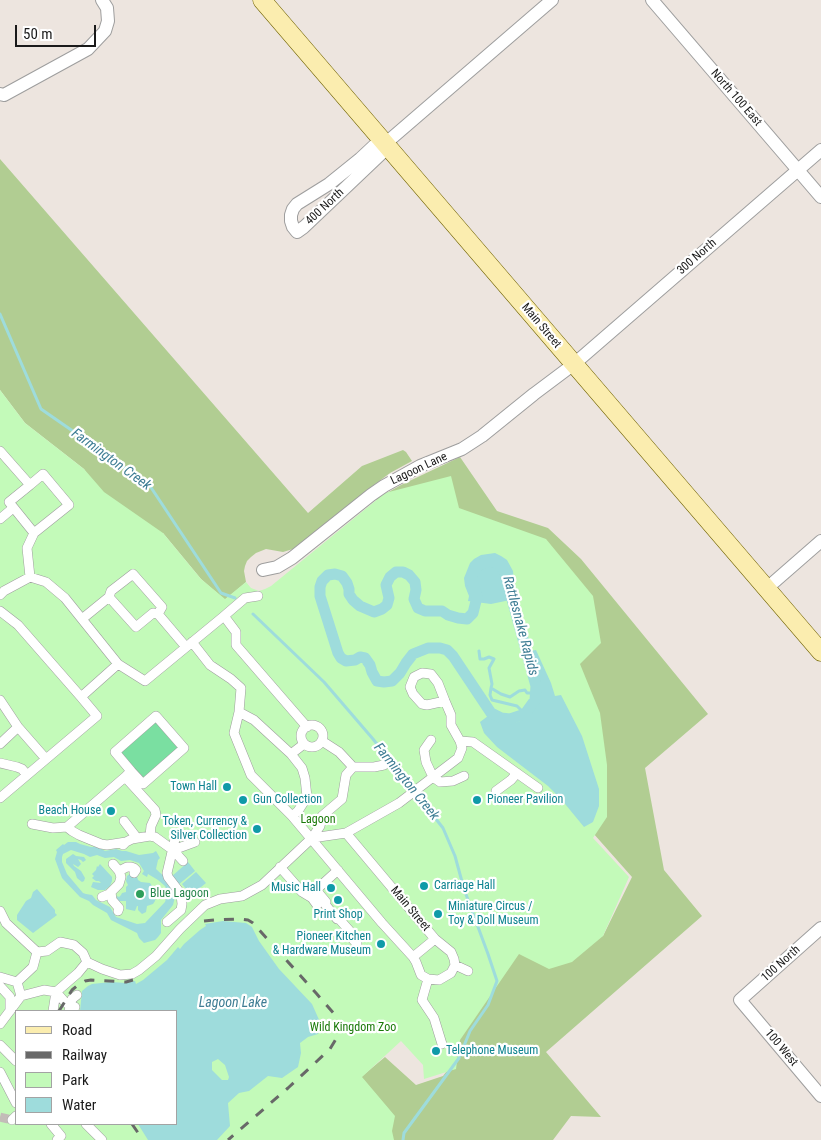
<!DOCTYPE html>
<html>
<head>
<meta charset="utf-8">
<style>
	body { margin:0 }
	#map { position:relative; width:821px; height:1140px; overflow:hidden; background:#ede5df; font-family:"Roboto Condensed",sans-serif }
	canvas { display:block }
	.legend { position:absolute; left:15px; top:1010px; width:162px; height:115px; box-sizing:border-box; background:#fff; border:1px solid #a3a3a3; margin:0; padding:6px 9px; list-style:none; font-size:15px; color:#1a1a1a }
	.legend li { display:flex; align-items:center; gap:10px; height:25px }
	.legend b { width:25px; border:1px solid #a3a3a3 }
	.scale { position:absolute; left:15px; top:25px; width:81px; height:22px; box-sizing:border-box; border:2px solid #1a1a1a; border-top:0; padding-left:6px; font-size:15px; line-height:18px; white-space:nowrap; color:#1a1a1a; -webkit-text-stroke:4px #fff; paint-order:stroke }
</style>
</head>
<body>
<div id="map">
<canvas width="821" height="1140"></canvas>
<ul class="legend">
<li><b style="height:6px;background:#fbedaf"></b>Road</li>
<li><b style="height:6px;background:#686868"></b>Railway</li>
<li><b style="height:14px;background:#c3fab9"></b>Park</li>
<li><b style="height:14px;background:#9edcdc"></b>Water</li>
</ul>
<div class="scale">50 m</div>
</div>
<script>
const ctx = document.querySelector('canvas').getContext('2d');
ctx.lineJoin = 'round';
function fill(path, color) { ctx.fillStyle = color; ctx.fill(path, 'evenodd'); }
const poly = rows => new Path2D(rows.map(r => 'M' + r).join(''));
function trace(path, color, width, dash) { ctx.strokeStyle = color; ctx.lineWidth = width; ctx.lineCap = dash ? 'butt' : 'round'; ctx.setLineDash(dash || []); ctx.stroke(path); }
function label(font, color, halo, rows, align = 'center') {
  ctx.font = font + ' "Roboto Condensed",sans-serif'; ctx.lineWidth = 4.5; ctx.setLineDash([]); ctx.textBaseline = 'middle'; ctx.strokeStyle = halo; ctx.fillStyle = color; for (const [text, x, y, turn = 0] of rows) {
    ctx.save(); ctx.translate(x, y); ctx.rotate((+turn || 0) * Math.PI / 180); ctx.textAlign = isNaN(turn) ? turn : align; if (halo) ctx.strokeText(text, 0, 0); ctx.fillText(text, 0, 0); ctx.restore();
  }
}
fill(poly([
	[0,159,308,513,362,466,403,450,406,452,412,461,390,473,370,488,293,549,283,552,266,549,256,553,251,557,247,561,245,566,244,571,246,582,225,600,201,579,163,533,135,556,84,469,25,423,0,390],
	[460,457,497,511,548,528,581,559,708,714,645,768,664,870,702,916,546,1052,601,1117,571,1116,553,1140,387,1140,394,1116,361,1077,385,1057,416,1085,443,1076,453,1063,468,964,603,936,632,877,593,833,376,499,401,485]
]), '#b1cd92');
fill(poly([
	[0,390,25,423,84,469,104,492,163,533,201,579,225,599,246,582,251,588,259,591,265,589,271,586,385,493,451,476,459,508,546,539,593,596,601,643,580,664,600,713,607,765,607,817,593,838,629,877,603,936,572,962,549,969,519,954,460,1040,456,1069,424,1079,423,1065,401,1041,362,1077,395,1116,392,1131,394,1140,0,1140],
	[16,1011,176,1011,176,1124,16,1124]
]), '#c3fab9');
fill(poly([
	[156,719,180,748,142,780,118,752]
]), '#7adfa1');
fill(poly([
	[495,553,501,556,507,560,513,571,514,583,511,584,515,599,491,604,468,601,469,596,465,586,464,578,470,563,474,559,481,555],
	[536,650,551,683,555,696,561,695,582,736,599,789,599,806,593,822,584,827,561,799,548,786,497,747,484,733,480,722,488,716,498,721,508,723,518,722,528,717,536,707,540,696,539,684,530,651],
	[68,842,76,842,80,844,91,847,98,847,105,851,116,849,122,851,126,851,139,855,153,853,156,851,160,858,158,860,156,869,169,881,175,890,175,897,173,905,161,920,161,933,158,937,155,940,144,943,139,938,137,933,111,920,107,913,93,905,89,901,80,897,62,878,55,859,57,852,56,850,63,844,64,845],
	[71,850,84,854,90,857,97,855,105,858,114,857,121,861,130,860,139,863,144,871,142,874,147,877,148,874,158,880,165,886,168,892,165,902,145,923,137,924,116,917,110,907,96,900,92,895,86,894,83,893,67,874,62,862,62,857,63,854],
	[73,854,76,856,84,857,86,860,83,862,81,860,78,859,81,864,78,867,73,864,74,866,81,871,85,878,84,881,82,882,77,878,75,872,66,863,66,859],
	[188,862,195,871,178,885,171,877],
	[100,864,112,877,112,881,110,886,105,890,98,890,91,887,93,882,101,883,99,881,96,881,92,878,94,876,92,874,96,870,97,866,98,867],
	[196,872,206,883,191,895,182,884],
	[131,873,136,873,138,880,141,882,150,883,152,886,157,886,159,889,159,893,156,896,155,901,153,904,147,906,146,912,142,914,138,910,138,906,137,906,135,911,126,909,126,901,116,901,117,896,119,897,121,895,122,893,126,892,126,887,128,885,126,881,127,876],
	[37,889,55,910,55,913,57,915,33,933,17,920,17,915,26,901,31,898,33,892],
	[223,921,246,923,252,927,259,941,279,969,312,1004,320,1022,318,1034,308,1037,300,1043,301,1053,298,1067,282,1078,268,1076,249,1091,239,1093,228,1103,230,1126,217,1140,148,1140,138,1124,176,1124,176,1011,80,1011,82,991,88,986,92,984,111,982,126,983,135,981,136,984,143,980,167,960,178,947,180,949,184,944,200,930,206,926,205,924],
	[218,1059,225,1065,229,1077,228,1080,222,1080,212,1070,212,1062]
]), '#9edcdc');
trace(poly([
	[0,314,41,409,103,452,150,486,221,593,235,598],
	[253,614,324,682,373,739,443,828,455,856,464,889,488,954,497,981,488,1005,470,1031,459,1058,404,1133,403,1140],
	[479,651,480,659,484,659,489,657,494,659,489,668,492,684,491,688,501,694,510,697,519,691,525,690,527,693,532,693],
	[491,688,490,695,492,700,517,706,528,717]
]), '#9edcdc', 3);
trace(poly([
	[489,561,494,562,500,565,504,570,536,686,535,700,525,714,510,719,501,718,491,713,453,656,447,650,440,648,428,648,413,654,406,663,400,673,392,681,384,682,377,681,372,672,370,665,365,658,360,657,355,660,346,661,341,658,338,653,320,596,320,587,322,581,328,575,335,574,342,576,347,583,349,589,349,594,353,600,360,606,374,612,382,609,387,605,389,598,386,585,390,577,396,572,403,572,409,575,415,582,416,590,414,599,418,608,425,611,442,611,448,615,458,618,467,619,473,613,477,597,472,581,472,576,475,569,479,565,489,561]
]), '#9edcdc', 11);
trace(poly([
	[0,1117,12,1120]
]), '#c3bcb8', 9, [9, 4.5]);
const pedestrian = poly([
	[0,451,30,485,9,502,34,533,27,548,30,577],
	[30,485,43,474,69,505,34,533],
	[0,519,13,508],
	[0,595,4,591,30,577,46,582,65,598,118,664],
	[109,597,136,627,153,613,158,614],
	[0,611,18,625,81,697],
	[224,616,245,598,258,596],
	[82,619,109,597,111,591,133,574,162,607,158,614,186,647],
	[192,642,210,665,231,679,241,688,239,712,234,733,251,775,292,816],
	[0,700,18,727,46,759],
	[239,712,254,720,291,754],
	'301 736a11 11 0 1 1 22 0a11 11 0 1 1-22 0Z',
	[431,740,424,750,426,762,433,777,440,782,453,781,464,776],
	[322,741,339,752,353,767],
	[460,741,473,742,538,788],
	[0,744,18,727],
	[304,744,291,754,302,768,305,778,307,797,298,811,292,816,382,923,413,957,435,939,346,833,312,838],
	[0,763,17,767,22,769,27,775],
	[125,777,131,771,115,752,156,716,184,748,143,784,131,771],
	[496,791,511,780,517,773],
	[0,798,97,716,81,697,118,664,145,681,224,616,236,632,236,645,307,727],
	[124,821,137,838],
	[32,824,53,828,67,827,125,777,155,810,156,815,151,826,150,836],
	[67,827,72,831,79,835,101,844,107,845,126,842],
	[346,833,399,803,458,758,462,748,460,741,451,725,451,715,445,701,438,683,431,674,422,673,414,677,410,687,413,694,422,704,427,705,445,701],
	[123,845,126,842,132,839,150,836,155,837,173,850],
	[183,861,173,850,195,842],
	[280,867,302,892,312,898,317,905],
	[338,870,316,890,326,902,324,903,337,919,339,919,349,930,350,936,357,944],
	[119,871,127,867,131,867,134,868,136,870,134,873],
	[111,892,112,900,119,908,118,911],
	[102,897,109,894,119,884,121,877,119,871,113,864],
	[0,911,6,923,37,952,47,951,60,942,74,945,83,953,87,962,102,969,120,975,132,974,139,970,156,956,180,929,205,905,220,899,242,896,262,885,312,838,320,826,322,816,342,799,346,775,353,767,374,767,384,765],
	[167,922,181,910,182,904,181,894,168,877,167,873,176,835],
	[413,957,416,962,421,975,428,979,439,980,451,973,455,965,454,959,451,952,435,939],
	[455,965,468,971],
	[0,977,17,982],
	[428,979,422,1000,434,1018,442,1044],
	[0,986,10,997,10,1011],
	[21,996,17,982,33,967,37,952],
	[75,1007,70,1006,64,1001,56,992,78,973,87,962],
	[69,1011,72,999,77,995],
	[0,1024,21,996,44,990,56,992,53,1011],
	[0,1045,16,1061],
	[0,1072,16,1103],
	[12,1120,16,1116],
	[51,1124,61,1136,57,1140],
	[86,1124,102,1140]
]);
const minor = poly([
	[652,0,821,197],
	[0,94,4,95,88,49,105,31,108,21,107,8,102,0],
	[386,143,376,144,360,159,329,184,297,204,293,209,291,215,291,221,293,227,297,232,304,227,383,152,386,143,552,0],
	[263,570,277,567,292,558,371,495,384,486,420,466,462,449,482,436,534,394,574,364,821,150],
	[766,589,821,541],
	[821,928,740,1000,821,1096]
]);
const secondary = poly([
	[262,0,821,652]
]);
trace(pedestrian, '#9e9e9e', 10);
trace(minor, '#9e9e9e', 14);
trace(secondary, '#716302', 19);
trace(pedestrian, '#fff', 9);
trace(minor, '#fff', 12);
trace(secondary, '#fbedaf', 18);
trace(poly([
	[204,921,214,920,240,919,248,920,253,923,316,993,336,1016,338,1020,339,1027,336,1039,330,1049,288,1088,228,1140],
	[59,1011,72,990,78,985,85,981,91,980,126,982,133,980],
	[132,1124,143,1140]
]), '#686868', 3, [10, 10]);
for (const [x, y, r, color] of [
	[227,787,5,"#0f9aa8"],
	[243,800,5,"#0f9aa8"],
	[477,800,5,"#0f9aa8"],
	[111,811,5,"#0f9aa8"],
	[257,829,5,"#0f9aa8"],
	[424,886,5,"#0f9aa8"],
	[331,888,5,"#0f9aa8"],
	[140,894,5,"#2e9e5b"],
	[338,900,5,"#0f9aa8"],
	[438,914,5,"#0f9aa8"],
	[381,944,5,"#0f9aa8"],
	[436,1051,5,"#0f9aa8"]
]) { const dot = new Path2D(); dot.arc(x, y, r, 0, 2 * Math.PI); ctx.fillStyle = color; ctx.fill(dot); trace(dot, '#fff', 2); }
label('12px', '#1a1a1a', '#fff', [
	["North 100 East",736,98,49],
	["400 North",325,207,-43],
	["300 North",697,257,-41],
	["Main Street",541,326,50],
	["Lagoon Lane",419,469,-25],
	["Main Street",410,909,50],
	["100 North",781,964,-42],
	["100 West",781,1048,50]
]);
label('12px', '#0d838f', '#fff', [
	["Town Hall",217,787],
	["Gun Collection",253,800,"left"],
	["Pioneer Pavilion",487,800,"left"],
	["Beach House",101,811],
	["Token, Currency &",247,822],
	["Silver Collection",247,836],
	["Carriage Hall",434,886,"left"],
	["Music Hall",321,888],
	["Miniature Circus /",448,907,"left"],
	["Toy & Doll Museum",448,921,"left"],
	["Print Shop",338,915,"center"],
	["Pioneer Kitchen",371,937],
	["& Hardware Museum",371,951],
	["Telephone Museum",446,1051,"left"]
], 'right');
label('12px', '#197908', '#fff', [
	["Lagoon",318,820],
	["Wild Kingdom Zoo",353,1028]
]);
label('12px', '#27864d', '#fff', [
	["Blue Lagoon",150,894]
], 'left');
label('italic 14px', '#3e7d94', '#fff', [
	["Farmington Creek",111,460,36],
	["Rattlesnake Rapids",520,626,75],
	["Farmington Creek",406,782,51],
	["Lagoon Lake",233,1003]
]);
</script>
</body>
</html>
